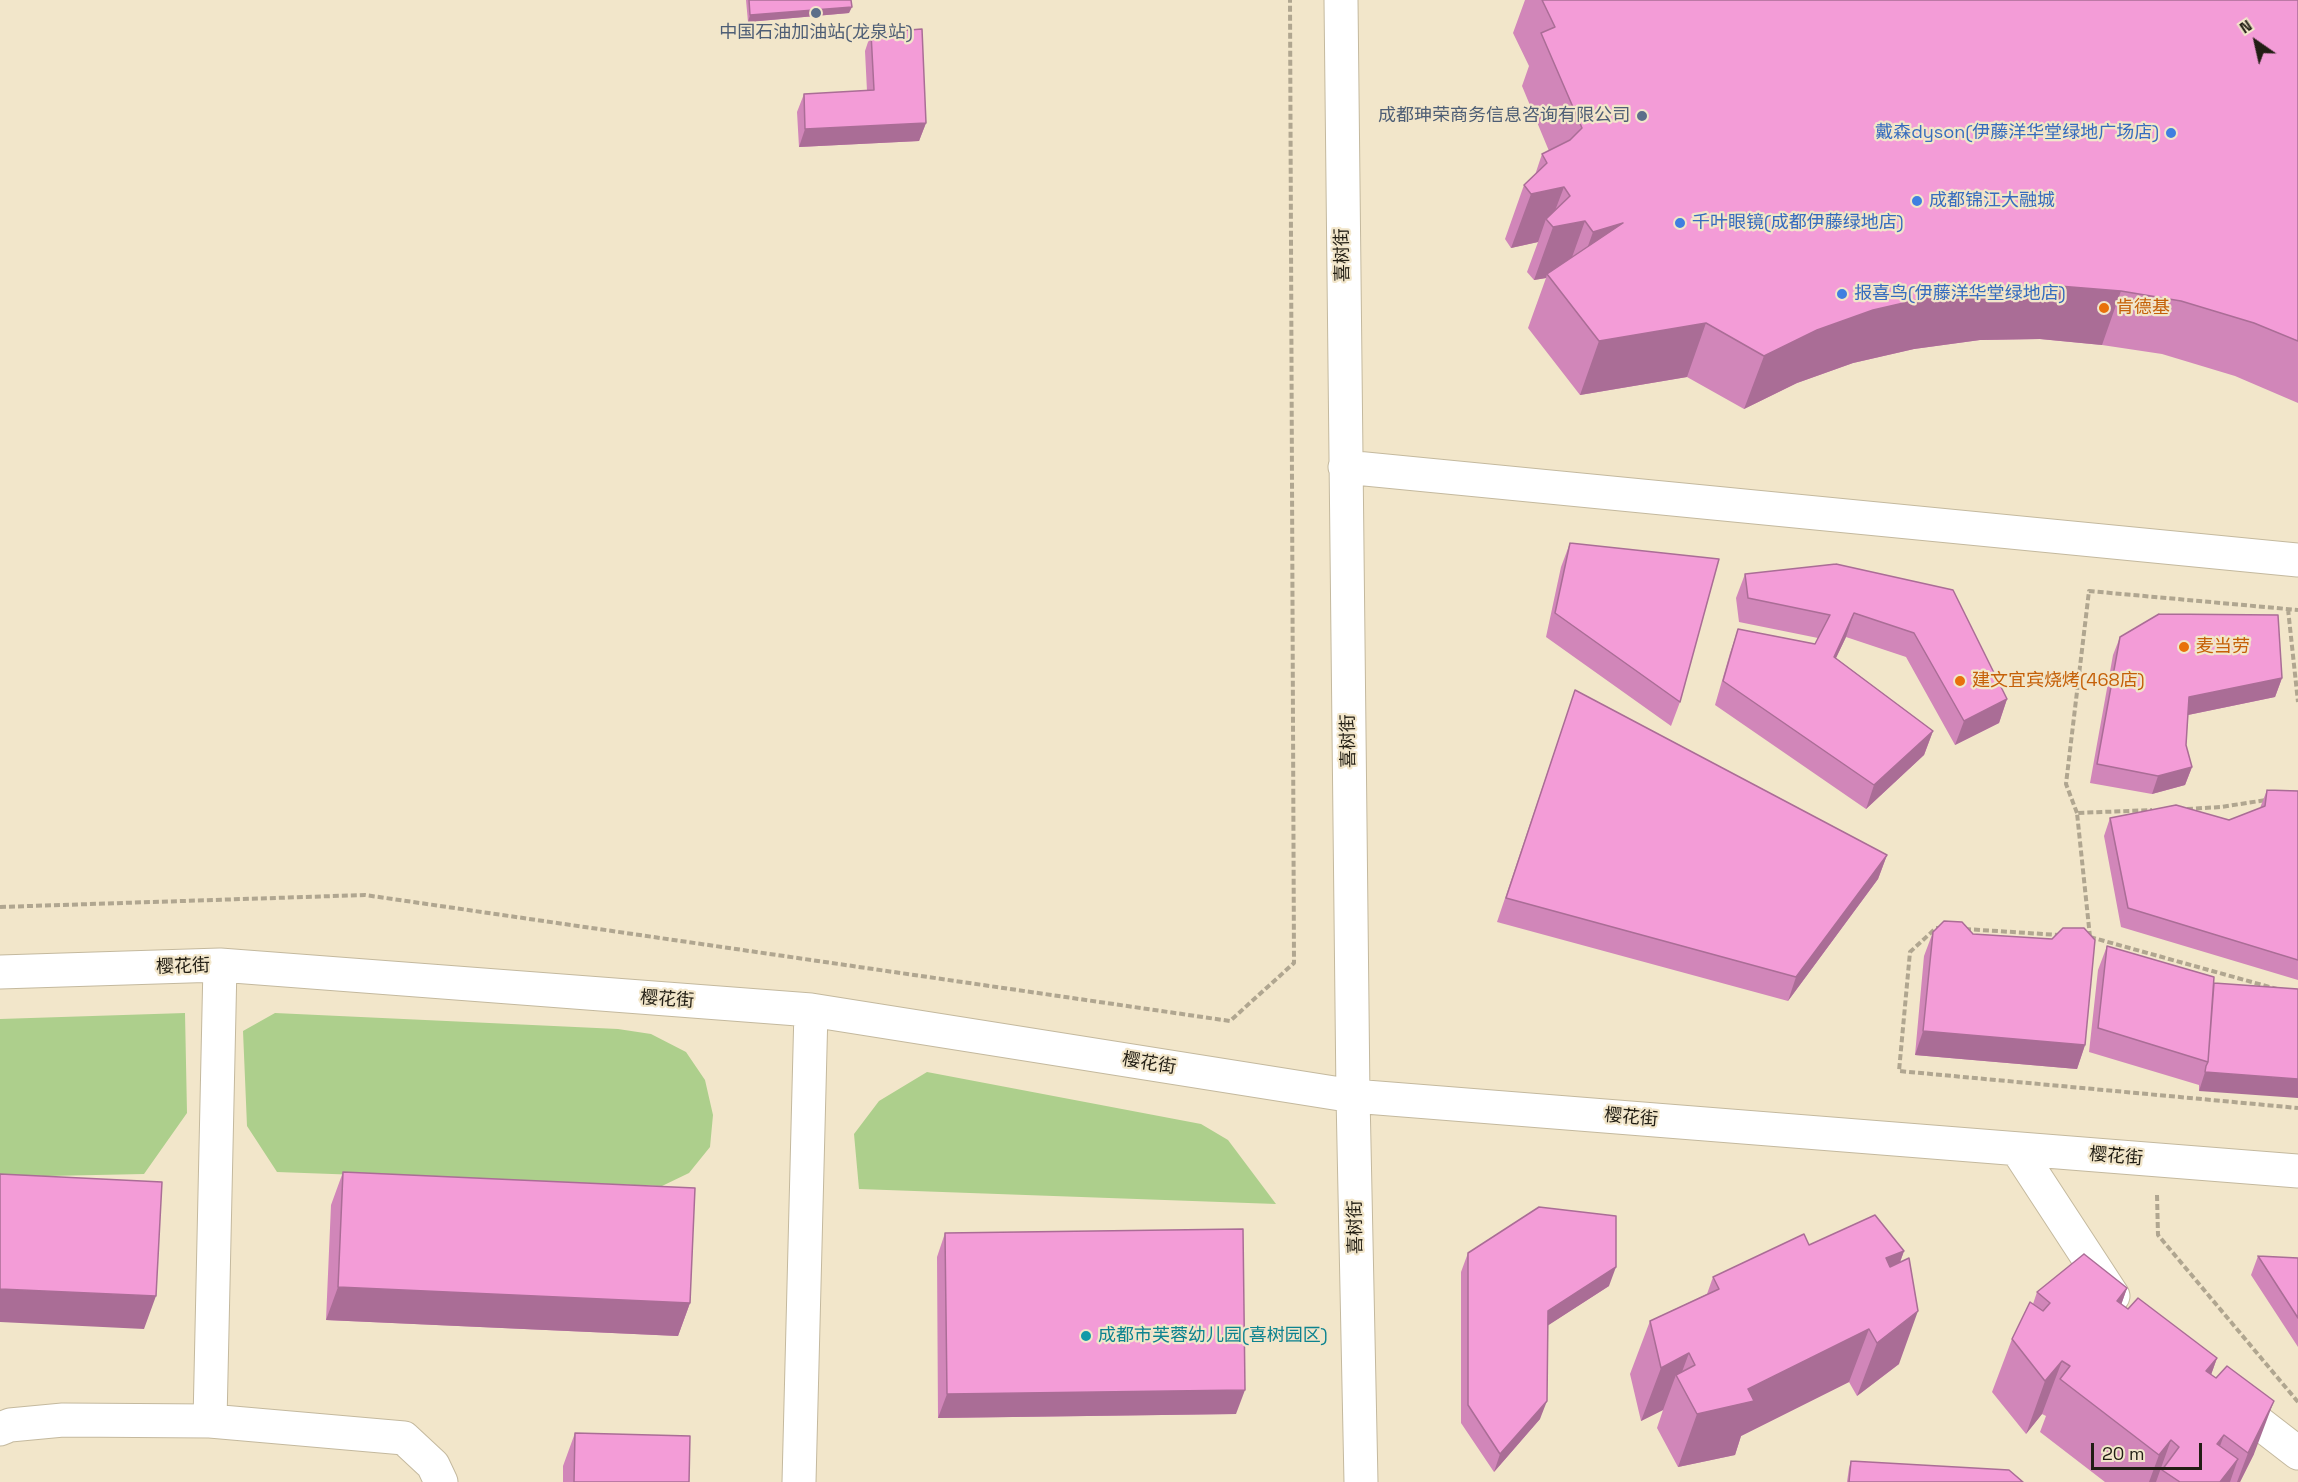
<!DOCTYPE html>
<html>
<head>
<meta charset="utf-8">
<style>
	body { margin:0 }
	#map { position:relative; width:2298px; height:1482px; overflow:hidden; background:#f2e6ca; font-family:"Space Grotesk",sans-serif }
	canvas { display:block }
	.north { position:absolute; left:2226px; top:12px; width:60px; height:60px; -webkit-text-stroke:4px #f2e6ca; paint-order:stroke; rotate:326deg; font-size:16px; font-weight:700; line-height:24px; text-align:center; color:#221e14 }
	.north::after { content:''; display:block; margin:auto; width:21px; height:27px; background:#221e14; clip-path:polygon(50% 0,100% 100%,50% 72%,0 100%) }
	.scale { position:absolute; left:2091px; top:1443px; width:111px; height:27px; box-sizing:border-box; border:3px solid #221e14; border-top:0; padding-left:8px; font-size:18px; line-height:21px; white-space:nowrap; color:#221e14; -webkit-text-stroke:4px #f2e6ca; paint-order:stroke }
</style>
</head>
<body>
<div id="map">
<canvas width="2298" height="1482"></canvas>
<div class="north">N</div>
<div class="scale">20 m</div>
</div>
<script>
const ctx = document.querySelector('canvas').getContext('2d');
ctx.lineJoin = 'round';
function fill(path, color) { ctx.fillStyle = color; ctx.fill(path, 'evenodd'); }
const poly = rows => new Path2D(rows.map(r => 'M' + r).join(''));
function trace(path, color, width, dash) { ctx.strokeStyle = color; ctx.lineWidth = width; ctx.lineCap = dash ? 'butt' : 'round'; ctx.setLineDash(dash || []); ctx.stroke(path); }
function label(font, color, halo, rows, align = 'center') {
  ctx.font = font + ' "Space Grotesk","Noto Sans SC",sans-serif'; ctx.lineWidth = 4.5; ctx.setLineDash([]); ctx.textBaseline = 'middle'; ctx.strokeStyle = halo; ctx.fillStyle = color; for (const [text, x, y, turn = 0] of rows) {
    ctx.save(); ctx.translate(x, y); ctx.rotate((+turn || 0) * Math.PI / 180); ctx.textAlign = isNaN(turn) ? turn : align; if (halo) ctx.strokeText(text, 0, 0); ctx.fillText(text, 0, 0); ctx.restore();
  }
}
fill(poly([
	[185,1013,187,1113,144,1174,0,1177,0,1019],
	[275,1013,618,1029,651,1034,686,1052,705,1080,713,1115,710,1147,689,1173,662,1186,277,1172,247,1126,243,1031],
	[927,1072,1201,1124,1228,1140,1276,1204,859,1189,854,1134,879,1101]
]), '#adcf8c');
const minor = poly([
	[1341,0,1353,1096,1361,1482],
	[1345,467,2298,560],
	[0,972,220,965,811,1010,1353,1096,2298,1171],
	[2017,1149,2113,1296],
	[2228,1399,2298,1453],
	[210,1421,220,965],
	[0,1429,10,1425,63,1420,210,1421,404,1438,433,1465,441,1482],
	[799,1482,811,1010]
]);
trace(minor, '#c4b99e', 35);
trace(poly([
	[2288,609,2298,702],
	[2187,809,2221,807,2266,800],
	[2077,813,2066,784,2089,591,2298,610],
	[0,907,365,895,1230,1021,1294,963,1290,0],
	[1942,928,1936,928,1910,952,1899,1071,2298,1108],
	[1965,929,2059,935],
	[2090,937,2277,989],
	[2090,937,2077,813,2152,810],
	[2157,1195,2158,1235,2298,1402]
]), '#b0a690', 4, [6, 3]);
trace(minor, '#fff', 33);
fill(poly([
	[746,0,851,0,849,13,748,22],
	[1525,0,2298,0,2298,403,2235,376,2162,354,2102,345,2040,339,1980,340,1914,349,1853,363,1797,383,1744,409,1687,377,1580,395,1528,328,1546,278,1534,280,1527,272,1538,242,1511,248,1505,239,1524,185,1535,175,1542,154,1549,151,1522,86,1529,66,1513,33],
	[871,33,926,123,919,141,799,147,797,112,804,94,867,91,865,51],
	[1570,543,1680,702,1671,726,1546,637,1561,567],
	[1836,564,2007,699,1999,723,1955,745,1906,657,1846,637,1836,658,1933,731,1924,755,1866,809,1715,705,1730,653,1738,629,1815,644,1818,638,1739,622,1736,598,1745,574],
	[2120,637,2282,678,2275,697,2188,715,2186,745,2192,767,2185,785,2152,794,2090,783,2113,655],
	[1575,690,1887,855,1878,879,1788,1001,1497,922],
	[2267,790,2298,791,2298,980,2121,927,2104,836,2110,818,2229,820,2260,808],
	[1933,932,1973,934,2085,1045,2077,1069,1915,1055,1924,956],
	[2107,946,2214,983,2298,989,2199,1091,2199,1085,2089,1052,2098,970],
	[343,1172,690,1303,678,1336,326,1320,331,1205],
	[945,1233,1236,1414,938,1418,937,1257],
	[1809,1245,1904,1251,1900,1262,1899,1364,1857,1396,1849,1382,1741,1436,1735,1455,1678,1467,1657,1428,1663,1410,1641,1421,1630,1374,1650,1321,1707,1294,1713,1277],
	[1468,1253,1609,1286,1548,1325,1540,1419,1494,1472,1461,1423,1461,1272],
	[2258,1256,2298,1258,2298,1347,2251,1275],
	[2127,1288,2121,1305,2217,1358,2211,1375,2254,1454,2240,1482,2105,1482,2040,1432,2046,1416,2042,1414,2026,1434,1992,1392,2012,1339,2033,1304,2037,1292],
	[575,1433,689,1482,563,1482,563,1466],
	[1851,1461,2023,1482,1847,1482,1849,1468]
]), '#d186b9');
fill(poly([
	[852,7,849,13,748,22,750,15],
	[926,123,919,141,799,147,805,129],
	[1564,187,1550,224,1546,219,1538,242,1511,248,1531,194],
	[1585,221,1566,274,1547,274,1546,278,1534,280,1553,227],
	[1623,223,1574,285,1593,232],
	[2059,286,2121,291,2102,345,2040,339,1980,340,1914,349,1853,363,1797,383,1744,409,1764,356,1817,330,1873,310,1934,296,2000,287],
	[1706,323,1687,377,1580,395,1599,341],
	[1854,613,1846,637,1825,681,1834,657],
	[2282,678,2275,697,2183,716,2189,697],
	[2007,699,1999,723,1955,745,1964,721],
	[1933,731,1924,755,1866,809,1874,785],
	[2192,767,2185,785,2152,794,2158,776],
	[1887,855,1878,879,1788,1001,1796,977],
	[1923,1031,2085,1045,2077,1069,1915,1055],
	[2205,1072,2298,1079,2298,1098,2199,1091],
	[1904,1251,1885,1304,1886,1258],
	[1616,1267,1609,1286,1541,1330,1548,1311],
	[338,1287,690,1303,678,1336,326,1320],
	[2127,1288,2108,1342,2117,1301],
	[0,1289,156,1296,144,1329,0,1322],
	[1918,1311,1899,1364,1857,1396,1877,1343],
	[1869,1329,1849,1382,1741,1436,1735,1455,1678,1467,1697,1414],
	[1689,1353,1679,1380,1676,1375,1663,1410,1641,1421,1661,1368],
	[2217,1358,2198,1411,2206,1371],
	[2062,1361,2042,1414,2026,1434,2045,1381],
	[1245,1390,1236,1414,938,1418,947,1394],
	[1547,1401,1540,1419,1494,1472,1500,1454],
	[2274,1401,2254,1454,2240,1482,2237,1482,2248,1453],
	[2224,1435,2207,1482,2217,1444],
	[2171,1440,2156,1482,2149,1482,2159,1455],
	[2238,1459,2230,1482,2220,1482]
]), '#aa6d96');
const building = poly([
	[749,0,851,0,852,7,750,15,749,0],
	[1542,0,2298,0,2298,341,2254,323,2181,301,2121,291,2059,286,2000,287,1934,296,1873,310,1817,330,1764,356,1706,323,1599,341,1547,274,1623,223,1593,232,1585,221,1553,227,1546,219,1570,196,1564,187,1531,194,1524,185,1547,163,1542,154,1570,140,1582,128,1541,33,1555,27,1542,0],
	[922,29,926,123,805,129,804,94,874,90,871,33,922,29],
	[1570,543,1719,559,1680,702,1555,613,1570,543],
	[1836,564,1953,590,2007,699,1964,721,1914,633,1854,613,1834,657,1933,731,1874,785,1723,681,1738,629,1815,644,1830,615,1748,598,1745,574,1836,564],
	[2159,614,2278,615,2282,678,2189,697,2186,745,2192,767,2158,776,2097,764,2120,637,2159,614],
	[1575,690,1887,855,1796,977,1506,898,1575,690],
	[2267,790,2298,791,2298,960,2128,908,2110,818,2176,805,2229,820,2265,806,2267,790],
	[1944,921,1962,922,1973,934,2052,939,2063,928,2084,928,2095,940,2085,1045,1923,1031,1933,932,1944,921],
	[2107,946,2214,977,2208,1062,2098,1028,2107,946],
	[2214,983,2298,989,2298,1079,2205,1072,2206,1066,2208,1062,2214,983],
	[343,1172,695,1188,690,1303,338,1287,343,1172],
	[0,1174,162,1182,156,1296,0,1289,0,1174],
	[1539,1207,1616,1216,1616,1267,1548,1311,1547,1401,1500,1454,1468,1405,1468,1253,1539,1207],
	[1875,1215,1904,1251,1886,1258,1890,1267,1909,1258,1918,1311,1877,1343,1869,1329,1748,1389,1754,1401,1697,1414,1676,1375,1695,1365,1689,1353,1661,1368,1650,1321,1719,1289,1713,1277,1804,1234,1809,1245,1875,1215],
	[1243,1229,1245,1390,947,1394,945,1233,1243,1229],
	[2084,1254,2127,1288,2117,1301,2128,1309,2138,1298,2217,1358,2206,1371,2216,1378,2227,1366,2274,1401,2248,1453,2224,1435,2217,1444,2238,1459,2220,1482,2180,1482,2162,1470,2179,1447,2171,1440,2159,1455,2060,1379,2070,1366,2062,1361,2045,1381,2012,1339,2030,1302,2043,1311,2050,1303,2037,1292,2084,1254],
	[2258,1256,2298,1258,2298,1318,2258,1256],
	[575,1433,690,1436,689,1482,574,1482,575,1433],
	[1851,1461,2009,1470,2023,1482,1849,1482,1851,1461]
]);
fill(building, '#f39cd7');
trace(building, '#aa6d96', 1.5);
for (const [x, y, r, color] of [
	[816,13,6,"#5c6f8a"],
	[1642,116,6,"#5c6f8a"],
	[2171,133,6,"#3f7fe0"],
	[1917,201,6,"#3f7fe0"],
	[1680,223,6,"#3f7fe0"],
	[1842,294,6,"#3f7fe0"],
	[2104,308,6,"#e8710a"],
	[2184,647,6,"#e8710a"],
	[1960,681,6,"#e8710a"],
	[1086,1336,6,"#0f9aa8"]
]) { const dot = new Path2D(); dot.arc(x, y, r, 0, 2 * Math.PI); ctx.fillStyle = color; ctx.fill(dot); trace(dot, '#f2e6ca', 2); }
label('18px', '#4e5e75', '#f2e6ca', [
	["中国石油加油站(龙泉站)",816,33],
	["成都珅荣商务信息咨询有限公司",1630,116,"right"]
]);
label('18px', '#366cbe', '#f2e6ca', [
	["戴森dyson(伊藤洋华堂绿地广场店)",2159,133,"right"],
	["成都锦江大融城",1929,201],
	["千叶眼镜(成都伊藤绿地店)",1692,223],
	["报喜鸟(伊藤洋华堂绿地店)",1854,294]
], 'left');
label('18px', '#221e14', '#f2e6ca', [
	["喜树街",1343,255,-91],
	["喜树街",1349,741,-91],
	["樱花街",183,967,-2],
	["樱花街",667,1000,4],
	["樱花街",1149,1064,9],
	["樱花街",1631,1118,5],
	["樱花街",2116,1157,5],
	["喜树街",1356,1227,-91]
]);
label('18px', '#c56008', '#f2e6ca', [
	["肯德基",2116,308],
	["麦当劳",2196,647],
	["建文宜宾烧烤(468店)",1972,681]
], 'left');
label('18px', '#0d838f', '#f2e6ca', [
	["成都市芙蓉幼儿园(喜树园区)",1098,1336]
], 'left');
</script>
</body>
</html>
